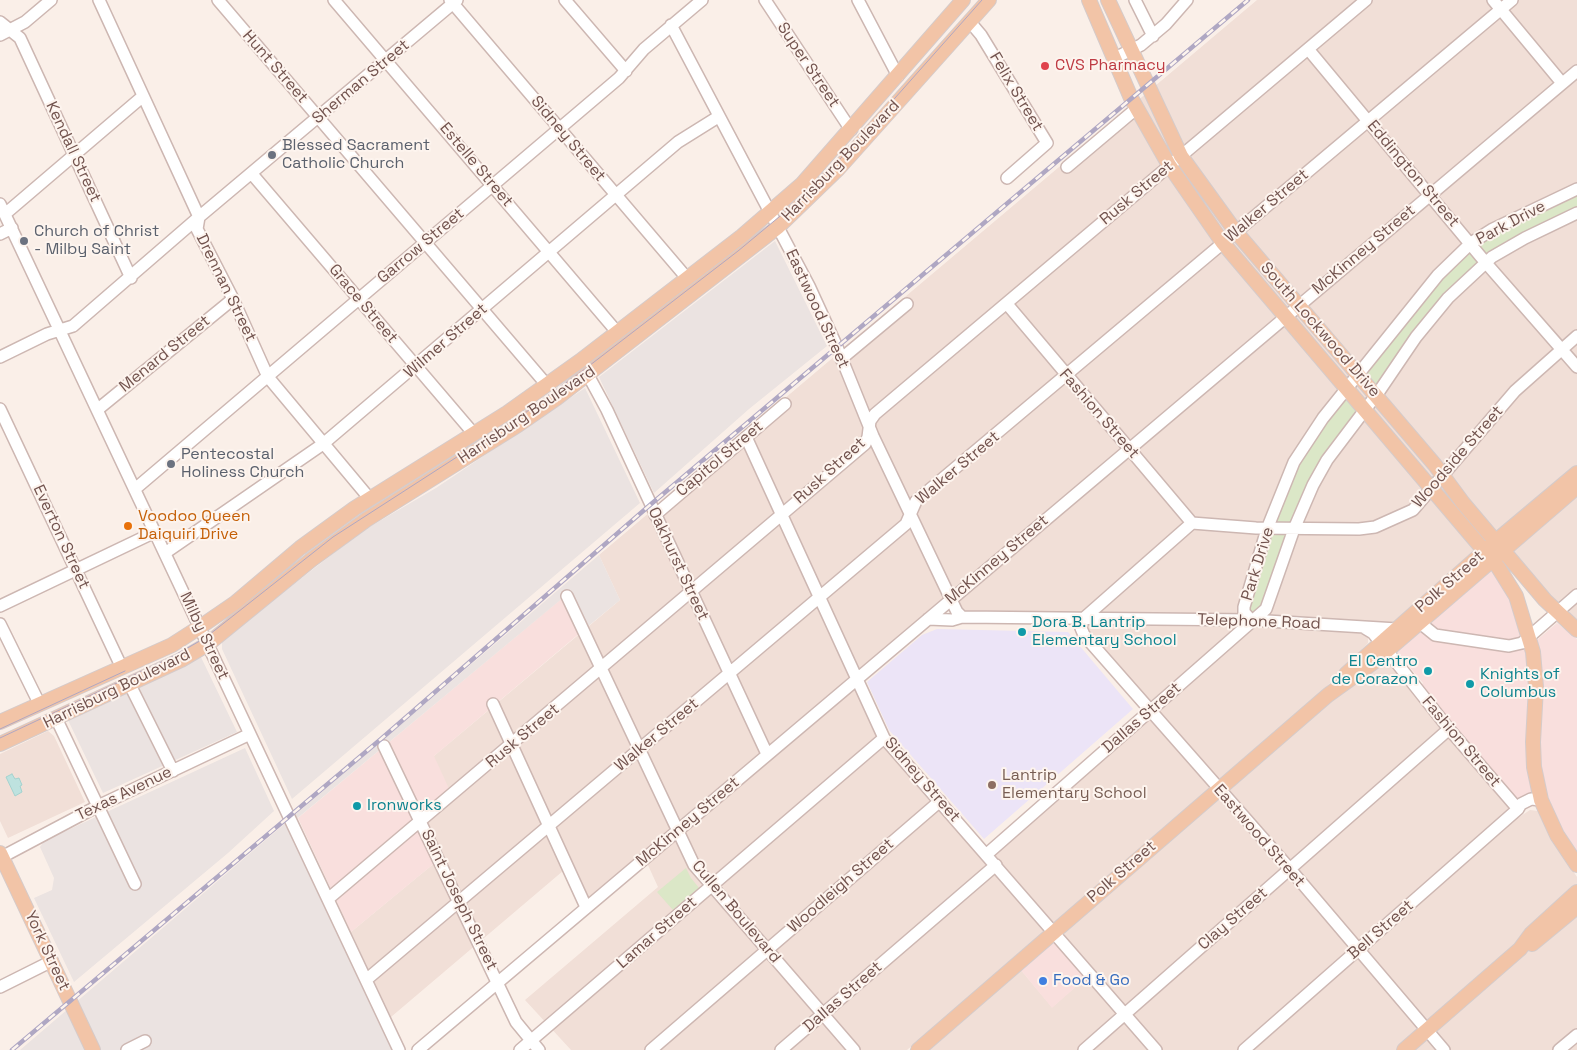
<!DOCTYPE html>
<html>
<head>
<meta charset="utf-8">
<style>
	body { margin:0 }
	canvas { display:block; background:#faefe8 }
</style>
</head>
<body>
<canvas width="1577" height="1050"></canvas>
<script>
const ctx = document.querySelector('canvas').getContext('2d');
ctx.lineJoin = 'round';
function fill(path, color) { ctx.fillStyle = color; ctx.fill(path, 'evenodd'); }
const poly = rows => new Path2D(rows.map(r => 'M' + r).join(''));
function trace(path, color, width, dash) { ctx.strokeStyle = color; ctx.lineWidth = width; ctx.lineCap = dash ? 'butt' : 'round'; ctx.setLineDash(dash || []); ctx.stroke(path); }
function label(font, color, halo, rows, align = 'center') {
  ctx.font = font + ' "Space Grotesk",sans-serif'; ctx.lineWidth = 4; ctx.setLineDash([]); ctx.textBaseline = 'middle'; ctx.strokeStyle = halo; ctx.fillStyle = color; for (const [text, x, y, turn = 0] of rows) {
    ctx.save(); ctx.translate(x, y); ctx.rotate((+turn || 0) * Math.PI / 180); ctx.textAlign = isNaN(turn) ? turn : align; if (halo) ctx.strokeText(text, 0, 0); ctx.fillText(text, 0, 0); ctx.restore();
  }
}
fill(poly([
	[1257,0,1577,0,1577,470,1392,625,1275,616,964,612,943,600,587,901,570,865,391,1017,351,932,437,861,417,820,434,756,620,600,599,555],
	[1577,493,1577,625,1570,619,1513,553,1513,550],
	[1256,624,1363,633,1368,638,1368,643,1317,697,907,1050,571,1050,525,1000,658,887,647,863,856,686,878,735,987,862],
	[1089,625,1232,627,1234,630,1151,703,1086,630],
	[1384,662,1388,663,1453,738,1518,818,1530,810,1538,811,1548,833,1577,877,1577,1050,1161,1050,1064,938,1066,930,1327,704],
	[48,731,54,736,85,802,8,838,0,821,0,754],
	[1020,969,1052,1007,1087,977,1150,1050,926,1050]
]), '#f1dfd7');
fill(poly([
	[1490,571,1493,571,1511,599,1521,625,1528,660,1527,754,1532,791,1519,802,1418,689,1423,683,1397,652,1398,648],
	[565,596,581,632,434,756,451,793,417,820,437,861,351,932,298,818],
	[1557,623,1577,639,1577,858,1560,833,1549,804,1541,774,1539,746,1541,665,1537,640],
	[1053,941,1087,977,1052,1008,1020,969]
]), '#f9dfdd');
fill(poly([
	[775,241,827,346,749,409,654,493,599,377],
	[585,388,640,503,292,799,222,649,222,640,361,532,436,488],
	[599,555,620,600,581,632,564,597,288,826,392,1050,20,1050],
	[199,653,237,732,103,793,67,718],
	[245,748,274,811,228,853,74,982,34,898,52,890,54,878,40,847,44,841]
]), '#ebe3e1');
fill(poly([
	[937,629,1068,632,1133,709,984,839,889,730,867,682,922,635]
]), '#ece4f7');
fill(poly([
	[1577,193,1577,208,1488,255,1480,249,1481,243,1499,231],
	[1468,252,1471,252,1479,262,1375,387,1364,372,1428,292],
	[1346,396,1359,411,1290,523,1277,524,1276,519,1302,455],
	[1275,533,1283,533,1287,536,1260,611,1255,616,1247,611,1270,538],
	[686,868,691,878,699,888,673,910,657,892]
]), '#dbe7c7');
const water = poly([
	[12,774,15,779,19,778,22,785,20,786,22,792,15,796,6,777,12,774]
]);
fill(water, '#bee2df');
trace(water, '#a5d3cf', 1);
const minor = poly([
	[99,0,199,217,197,229,233,299,268,377,370,499],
	[218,0,546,384],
	[334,0,617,332],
	[450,0,686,277],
	[565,0,626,71],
	[765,0,851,130],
	[858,0,898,76],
	[1135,0,1153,36],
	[1493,0,1562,83],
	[0,22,20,38,131,278],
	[970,22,981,35,1047,143,1007,178],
	[671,25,809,286,837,347,873,436,957,612,962,617],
	[0,35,25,22,51,0],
	[1308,49,1486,263,1577,367],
	[1113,59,1141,45,1166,24,1187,0],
	[1067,167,1137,108],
	[252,174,474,434],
	[0,204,399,1050],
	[5,214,142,97],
	[0,234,12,228],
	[1007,304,1192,523],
	[0,357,47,334,73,326,199,217,457,0],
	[841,359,907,304],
	[588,375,607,410,767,754],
	[0,409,121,666],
	[97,410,233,299],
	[746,437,884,738,1156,1050],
	[135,489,619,78,644,49,702,0],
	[655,515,785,404],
	[165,553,323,444,678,142,718,117],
	[567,596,694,865,854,1050],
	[0,606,155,532],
	[1414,618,1435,635,1509,646,1522,643,1577,595],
	[928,619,952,620,962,617,1251,620,1397,629],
	[1251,620,1244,612,1244,607,1267,529,1294,462,1323,418,1438,275,1471,243,1493,229,1577,189],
	[0,624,39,703],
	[1363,627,1373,633,1449,729,1518,809],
	[129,683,173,771],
	[493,704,586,907],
	[56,718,135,884],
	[384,746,516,1022,539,1050],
	[987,854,1266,609,1294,529,1313,485,1327,460,1380,390,1416,337,1448,298,1492,257,1525,238,1577,213],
	[0,858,98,806,250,734],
	[328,899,865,444,868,437,870,421,875,414,1366,0],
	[366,980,906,524,916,501,1512,0],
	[0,987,52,961],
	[127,1050,145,1041],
	[418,1050,1577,71],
	[520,1050,884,738],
	[651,1050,940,801],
	[781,1050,996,865],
	[1084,1050,1449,729],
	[1244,1050,1518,809,1521,804,1531,799,1541,800],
	[1444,1050,1290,869,1084,635,1081,628,1083,619,1192,523,1256,528,1359,529,1375,527,1413,510,1515,391,1577,336],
	[1559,1050,1577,1035]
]);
const major = poly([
	[1089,0,1131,98,1169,165,1223,243,1498,567,1516,596,1533,652,1536,687,1533,742,1534,767,1541,800,1557,835,1577,865],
	[1108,0,1181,156,1236,232,1435,465,1463,503,1545,600,1577,630],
	[1346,674,1496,541,1577,473],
	[0,722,172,645,200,627,235,603,300,548,355,508,507,413,580,361,742,236,802,184,963,0],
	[0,744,181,660,208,644,311,560,366,520,518,425,557,398,778,227,838,169,989,0],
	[0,853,93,1050],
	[1532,944,1577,907],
	[918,1050,1328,695,1374,662,1577,487],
	[1404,1050,1520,949,1531,934,1577,892]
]);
trace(minor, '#cdb7b2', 14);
trace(major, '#d5cbca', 16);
trace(minor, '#fff', 11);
trace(major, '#f2c4a7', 14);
trace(poly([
	[0,729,125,671],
	[0,738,170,658,205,638,333,537,525,413,585,369,738,251,791,207,848,151,982,0]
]), '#afa7c3', 1);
const rail = poly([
	[12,1050,381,739,650,505,1248,0]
]);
trace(rail, '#afa7c3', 4.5);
trace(rail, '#fdf4ee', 2.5, [8]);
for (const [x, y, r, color] of [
	[1045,66,5,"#e0444e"],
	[272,155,5,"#6b7280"],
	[24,241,5,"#6b7280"],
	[171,464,5,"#6b7280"],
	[128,526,5,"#e8710a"],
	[1022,632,5,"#0f9aa8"],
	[1428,671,5,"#0f9aa8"],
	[1470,684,5,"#0f9aa8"],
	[992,785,5,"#8d6e63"],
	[357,806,5,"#0f9aa8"],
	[1043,981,5,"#3f7fe0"]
]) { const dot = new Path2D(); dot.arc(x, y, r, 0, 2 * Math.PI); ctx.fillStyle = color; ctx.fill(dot); trace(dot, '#fdf4ee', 2); }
label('16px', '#72534e', '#fdf4ee', [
	["Super Street",808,65,56],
	["Hunt Street",275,67,49],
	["Sherman Street",361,82,-40],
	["Felix Street",1016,92,59],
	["Sidney Street",568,139,50],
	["Kendall Street",73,152,65],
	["Harrisburg Boulevard",841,161,-46],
	["Estelle Street",476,165,50],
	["Eddington Street",1413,174,50],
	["Rusk Street",1137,193,-40],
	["Walker Street",1267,206,-40],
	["Park Drive",1511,223,-28],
	["Garrow Street",421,246,-40],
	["McKinney Street",1364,250,-40],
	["Drennan Street",226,288,64],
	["Grace Street",363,304,50],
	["Eastwood Street",817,309,65],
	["South Lockwood Drive",1320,330,49],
	["Wilmer Street",446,341,-41],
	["Menard Street",165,354,-39],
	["Fashion Street",1099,414,49],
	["Harrisburg Boulevard",527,415,-34],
	["Woodside Street",1458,457,-49],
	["Capitol Street",720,459,-40],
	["Walker Street",958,468,-40],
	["Rusk Street",830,471,-42],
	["Everton Street",61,537,65],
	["McKinney Street",997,560,-40],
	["Oakhurst Street",678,564,65],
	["Park Drive",1258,564,-73],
	["Polk Street",1450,582,-41],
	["Telephone Road",1259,622,2],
	["Milby Street",204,636,65],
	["Harrisburg Boulevard",117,689,-26],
	["Dallas Street",1142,718,-41],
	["Walker Street",657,735,-40],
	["Rusk Street",523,736,-40],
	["Fashion Street",1461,742,50],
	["Sidney Street",922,780,49],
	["Texas Avenue",124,794,-26],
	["McKinney Street",688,822,-40],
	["Eastwood Street",1259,836,49],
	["Polk Street",1122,872,-41],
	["Woodleigh Street",841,886,-41],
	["Saint Joseph Street",459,900,64],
	["Cullen Boulevard",736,912,50],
	["Clay Street",1233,919,-41],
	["Bell Street",1381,930,-41],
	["Lamar Street",657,933,-41],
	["York Street",47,951,65],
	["Dallas Street",843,997,-41]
]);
label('16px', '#be3a42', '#fdf4ee', [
	["CVS Pharmacy",1055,66]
], 'left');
label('16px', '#5b616d', '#fdf4ee', [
	["Blessed Sacrament",282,146],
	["Catholic Church",282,164],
	["Church of Christ",34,232],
	["- Milby Saint",34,250],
	["Pentecostal",181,455],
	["Holiness Church",181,473]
], 'left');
label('16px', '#c56008', '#fdf4ee', [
	["Voodoo Queen",138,517],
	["Daiquiri Drive",138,535]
], 'left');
label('16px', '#0d838f', '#fdf4ee', [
	["Dora B. Lantrip",1032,623],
	["Elementary School",1032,641],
	["El Centro",1418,662,"right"],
	["de Corazon",1418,680,"right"],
	["Knights of",1480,675],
	["Columbus",1480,693],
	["Ironworks",367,806]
], 'left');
label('16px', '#785e54', '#fdf4ee', [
	["Lantrip",1002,776],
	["Elementary School",1002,794]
], 'left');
label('16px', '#366cbe', '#fdf4ee', [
	["Food & Go",1053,981]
], 'left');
</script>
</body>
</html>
